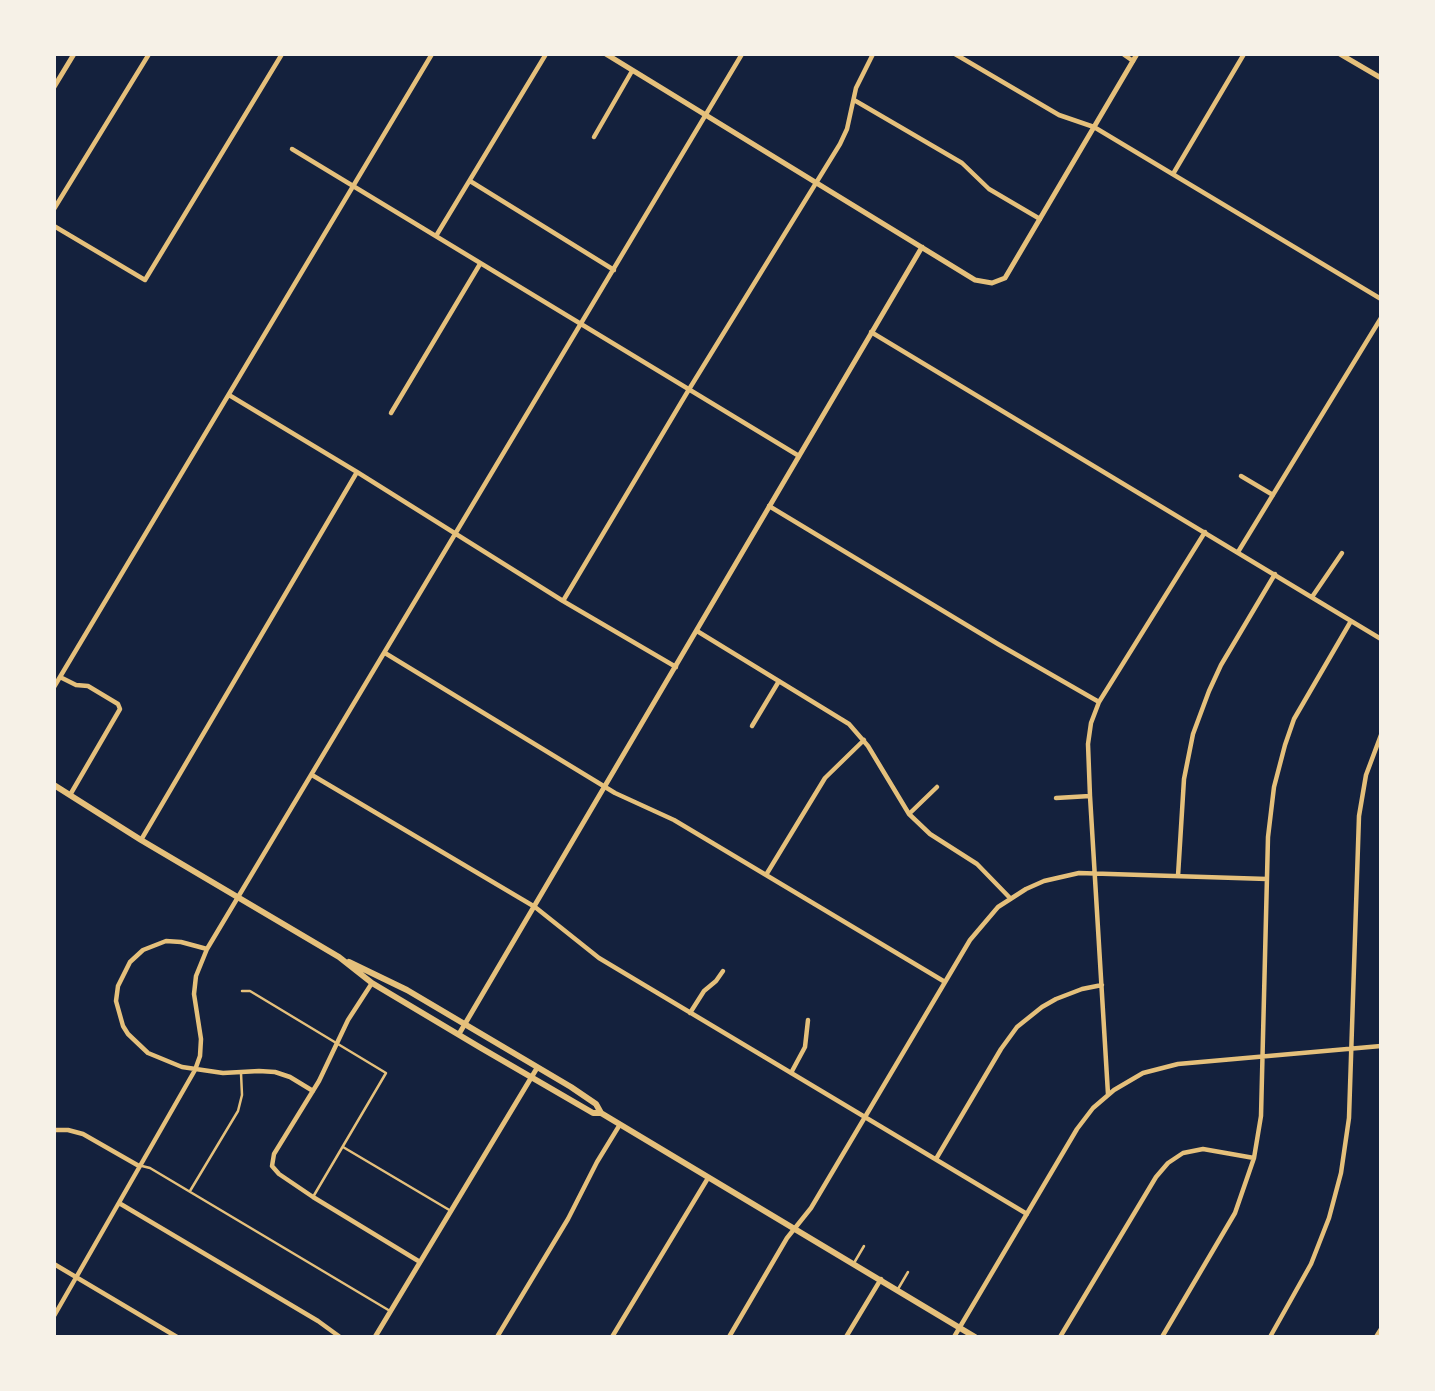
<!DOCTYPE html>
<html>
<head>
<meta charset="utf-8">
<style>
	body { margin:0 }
	#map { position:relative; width:1435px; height:1391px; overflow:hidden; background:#14213d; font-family:Ubuntu,sans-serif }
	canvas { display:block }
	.frame { position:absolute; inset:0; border:56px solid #f6f1e7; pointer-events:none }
</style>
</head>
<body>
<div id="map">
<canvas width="1435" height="1391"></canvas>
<div class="frame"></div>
</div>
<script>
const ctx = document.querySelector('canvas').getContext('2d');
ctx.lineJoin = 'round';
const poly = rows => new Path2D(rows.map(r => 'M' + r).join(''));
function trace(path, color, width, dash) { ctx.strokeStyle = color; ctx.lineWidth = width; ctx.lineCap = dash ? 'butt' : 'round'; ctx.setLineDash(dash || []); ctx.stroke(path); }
trace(poly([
	[242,991,250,991,386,1073,313,1197],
	[343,1147,451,1211],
	[142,1166,150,1168,390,1311],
	[190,1191,238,1111,242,1095,241,1073],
	[854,1263,864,1246],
	[898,1289,908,1272]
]), '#e5c07b', 2.5);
trace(poly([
	[955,54,1059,115,1094,127,1381,299],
	[1123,54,1133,61],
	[854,100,962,163,989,189,1040,219],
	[594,137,632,71],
	[292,149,799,456],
	[1173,174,1244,54],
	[470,181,614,270],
	[54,209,149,54],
	[54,226,145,280,282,54],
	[436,236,546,54],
	[871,332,1381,639],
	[229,395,357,472,563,601,676,667],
	[391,413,480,264],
	[1241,476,1273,495],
	[769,506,998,644,1099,702],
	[1238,552,1381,318],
	[1312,597,1342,553],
	[563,601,688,391,840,144,847,129,856,88,873,54],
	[697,631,849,724,868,746,909,814,930,834,977,864,1010,898],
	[385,653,615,793,674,820,945,982],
	[60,677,76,685,88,686,118,704,120,709,70,795],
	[54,687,432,54],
	[752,726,779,681],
	[312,775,535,907,599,958,1027,1214],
	[1056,798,1090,796],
	[909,814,937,787],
	[141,840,357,472],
	[766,875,825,778,864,740],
	[1178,876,1184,779,1193,734,1209,691,1221,665,1275,574],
	[207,949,181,942,166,941,143,950,130,962,118,986,116,1001,123,1026,128,1034,148,1053,182,1067,223,1073,259,1071,275,1072,290,1077,313,1091],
	[372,983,348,1020,319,1081,274,1154,272,1166,279,1174,313,1197,420,1262],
	[690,1013,704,991,716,981,723,971],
	[791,1073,805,1047,808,1020],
	[1108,1094,1090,796,1088,744,1091,723,1099,702,1205,532],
	[54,1130,68,1130,83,1134,139,1166],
	[936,1159,1001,1049,1017,1027,1042,1007,1056,999,1082,989,1102,985],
	[119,1203,318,1321,340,1337],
	[54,1264,177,1337],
	[54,1316,195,1070,200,1056,201,1039,194,994,196,976,207,949,742,54],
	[497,1337,568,1219,597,1162,619,1126],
	[612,1337,708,1178],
	[729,1337,787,1238,811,1208,970,940,998,907,1026,889,1044,881,1079,873,1267,879],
	[846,1337,881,1279],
	[954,1337,1077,1129,1093,1108,1114,1090,1143,1073,1178,1064,1381,1046],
	[1060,1337,1156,1177,1168,1163,1183,1153,1203,1149,1254,1158],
	[1162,1337,1235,1213,1254,1158,1261,1116,1268,837,1274,787,1285,745,1294,719,1351,621],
	[1270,1337,1311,1264,1329,1218,1341,1173,1349,1118,1359,816,1366,775,1381,735],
	[1376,1337,1381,1329]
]), '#e5c07b', 4.5);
trace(poly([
	[606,54,975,280,992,283,1005,278,1137,54],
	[1340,54,1381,78],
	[54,87,74,54],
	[459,1034,922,247],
	[375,1337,537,1068]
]), '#e5c07b', 5);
trace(poly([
	[54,785,141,840,339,957],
	[339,957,372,983,481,1048,593,1113,601,1113,975,1337],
	[349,962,407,990,571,1087,596,1104,601,1113]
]), '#e5c07b', 6);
</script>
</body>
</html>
